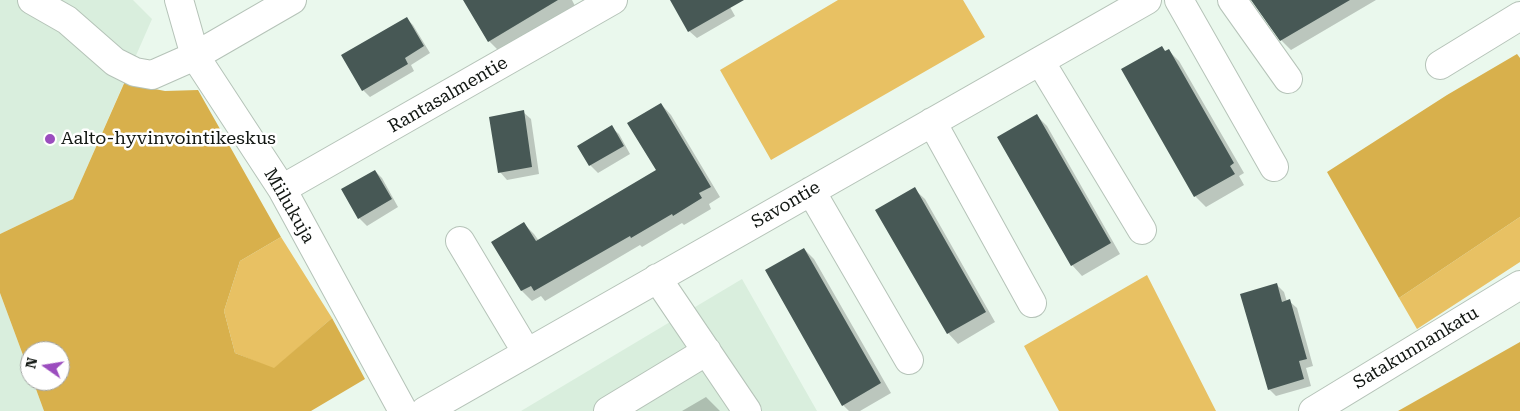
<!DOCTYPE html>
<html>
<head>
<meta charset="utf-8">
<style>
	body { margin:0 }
	#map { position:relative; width:1520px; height:411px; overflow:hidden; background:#eaf8ed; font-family:"Roboto Serif",serif }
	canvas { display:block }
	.north { position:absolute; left:20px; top:341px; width:50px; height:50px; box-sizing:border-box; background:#fff; border:1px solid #a0a2a1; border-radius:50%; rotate:283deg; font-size:14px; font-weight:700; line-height:20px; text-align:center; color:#121713 }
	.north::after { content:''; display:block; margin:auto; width:18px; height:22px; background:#9b4dbe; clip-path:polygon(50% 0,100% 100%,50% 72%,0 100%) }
</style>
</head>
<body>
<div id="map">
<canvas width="1520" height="411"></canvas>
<div class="north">N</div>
</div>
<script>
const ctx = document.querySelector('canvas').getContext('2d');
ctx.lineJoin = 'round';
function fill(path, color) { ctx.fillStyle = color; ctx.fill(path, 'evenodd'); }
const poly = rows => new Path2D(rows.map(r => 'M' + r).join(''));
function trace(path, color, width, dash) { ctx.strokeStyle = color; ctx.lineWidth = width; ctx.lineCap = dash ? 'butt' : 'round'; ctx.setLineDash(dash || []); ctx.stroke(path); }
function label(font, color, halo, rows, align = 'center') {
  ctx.font = font + ' "Roboto Serif",serif'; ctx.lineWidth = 5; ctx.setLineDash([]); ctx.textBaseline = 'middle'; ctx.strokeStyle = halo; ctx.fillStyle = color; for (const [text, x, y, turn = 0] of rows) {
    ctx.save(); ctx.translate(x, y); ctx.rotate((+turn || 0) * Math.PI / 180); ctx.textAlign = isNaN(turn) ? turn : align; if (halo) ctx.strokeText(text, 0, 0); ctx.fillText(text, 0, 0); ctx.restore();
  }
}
fill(poly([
	[0,0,133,0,152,19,73,199,0,234],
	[742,279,817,411,521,411],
	[0,293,30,374,30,381,33,381,44,411,0,411]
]), '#d9eedd');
fill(poly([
	[838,0,963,0,985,37,771,160,720,70],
	[1520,217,1520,262,1417,329,1399,298],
	[281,237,332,318,274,369,235,353,224,311,240,261],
	[1147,275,1216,411,1059,411,1024,346]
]), '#e8c163');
fill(poly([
	[1517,54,1520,58,1520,217,1399,298,1327,172,1447,95],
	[126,79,139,86,165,91,198,90,281,237,240,261,224,311,235,353,274,368,332,318,365,379,311,411,44,411,33,381,60,381,60,351,30,351,30,374,0,293,0,234,73,199],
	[1520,342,1520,411,1398,411]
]), '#d8b04c');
fill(poly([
	[464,0,572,0,575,6,499,51,489,41],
	[674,0,726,0,735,16,697,38,689,31],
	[1253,0,1376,0,1291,50,1281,40],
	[406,18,413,25,430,53,411,65,414,71,370,97,363,90],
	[1161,47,1166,52,1169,51,1179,61,1244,173,1239,176,1244,185,1206,207,1195,196,1123,69],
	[661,104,671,115,720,197,709,204,711,209,684,225,682,223,642,247,640,245,545,301,541,296,532,301,522,291,493,242,524,224,534,234,539,241,657,171],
	[523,112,531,119,539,174,507,180,500,172],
	[1037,116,1047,126,1120,254,1082,276,1072,265,999,138],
	[611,127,619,134,630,154,598,173,590,165,579,146],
	[375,171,382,178,398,207,367,226,359,218,343,190],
	[914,189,925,199,995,322,958,344,948,333],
	[804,249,814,259,891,393,860,411,849,411,843,405],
	[1277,285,1284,292,1287,302,1289,301,1297,308,1313,366,1306,368,1311,386,1276,396,1269,389],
	[706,397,720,411,682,411]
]), '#0003');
fill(poly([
	[463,0,558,0,488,42],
	[670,0,744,0,688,32],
	[1251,0,1350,0,1280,41],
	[407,17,424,46,405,58,408,64,362,91,341,55],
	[1162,46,1165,51,1169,49,1234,163,1230,166,1235,174,1194,197,1121,69],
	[661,103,711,187,699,193,702,198,673,216,672,214,631,238,630,236,534,291,531,286,521,291,491,242,524,222,536,241,656,170,627,123],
	[524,110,532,167,498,173,489,117],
	[1037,114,1111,243,1071,266,997,137],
	[612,125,624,146,589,166,577,146],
	[375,170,392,199,358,219,341,189],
	[915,187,986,312,947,334,875,210],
	[804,248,881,383,842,406,765,270],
	[1277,283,1282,302,1290,299,1307,359,1299,361,1304,379,1268,390,1240,294]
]), '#475855');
const minor = poly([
	[32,0,67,20,115,62,135,72,152,75,195,56,292,0],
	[179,0,195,56,282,189,403,411],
	[1179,0,1274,167],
	[1232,0,1288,79],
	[1040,61,1142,230],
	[1440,65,1520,16],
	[932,122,1032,303],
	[282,189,613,0],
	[811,191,909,360],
	[460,241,527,353],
	[657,278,747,411],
	[425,411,1147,0],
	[608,411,707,351],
	[1313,411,1520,285]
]);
trace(minor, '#b5c3b8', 30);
trace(minor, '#fff', 28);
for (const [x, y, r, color] of [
	[50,139,6,"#9b4dbe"]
]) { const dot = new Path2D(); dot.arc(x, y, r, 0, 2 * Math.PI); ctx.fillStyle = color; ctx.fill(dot); trace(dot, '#fff', 2); }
label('18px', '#121713', '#fff', [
	["Rantasalmentie",448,95,-30],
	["Savontie",786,205,-30],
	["Miilukuja",289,206,60],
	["Satakunnankatu",1416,348,-31]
]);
label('18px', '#121713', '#fff', [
	["Aalto-hyvinvointikeskus",61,139]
], 'left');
</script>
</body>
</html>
